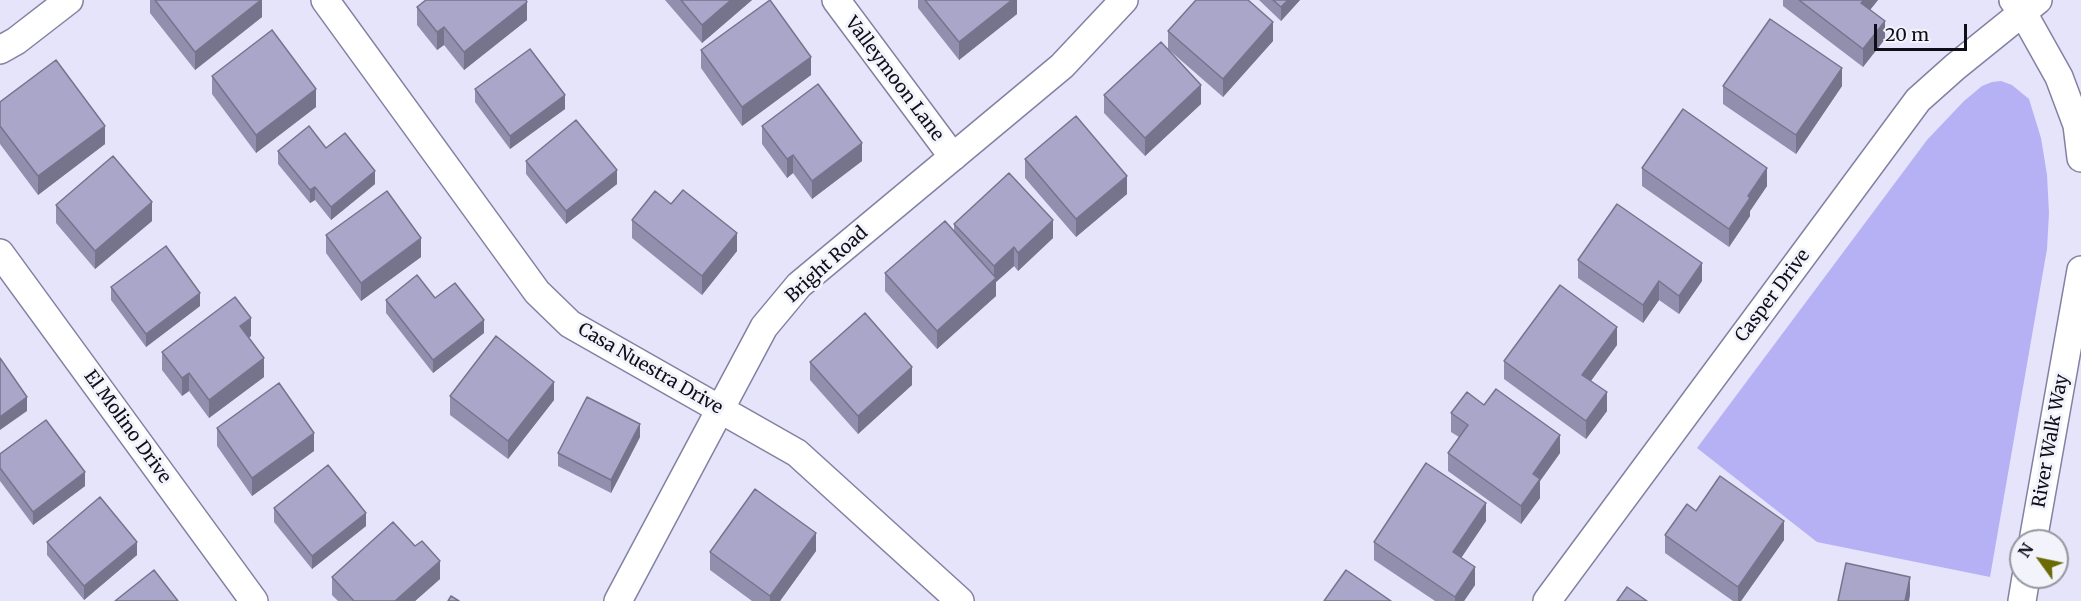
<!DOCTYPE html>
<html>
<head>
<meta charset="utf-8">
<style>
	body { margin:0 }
	#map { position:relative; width:2081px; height:601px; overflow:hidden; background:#e5e4fa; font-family:Merriweather,serif }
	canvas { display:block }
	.north { position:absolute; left:2009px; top:529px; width:60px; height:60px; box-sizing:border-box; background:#f3f3fb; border:2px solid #9797a0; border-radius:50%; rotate:303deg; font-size:16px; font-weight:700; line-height:24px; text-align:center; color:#0e0d18 }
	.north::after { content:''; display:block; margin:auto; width:21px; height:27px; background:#6c6a06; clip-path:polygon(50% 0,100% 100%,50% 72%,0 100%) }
	.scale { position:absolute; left:1874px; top:24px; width:93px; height:27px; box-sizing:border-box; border:3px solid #0e0d18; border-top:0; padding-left:8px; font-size:18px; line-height:21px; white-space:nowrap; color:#0e0d18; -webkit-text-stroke:4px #f3f3fb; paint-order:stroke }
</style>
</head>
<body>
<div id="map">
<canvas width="2081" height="601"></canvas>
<div class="north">N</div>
<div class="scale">20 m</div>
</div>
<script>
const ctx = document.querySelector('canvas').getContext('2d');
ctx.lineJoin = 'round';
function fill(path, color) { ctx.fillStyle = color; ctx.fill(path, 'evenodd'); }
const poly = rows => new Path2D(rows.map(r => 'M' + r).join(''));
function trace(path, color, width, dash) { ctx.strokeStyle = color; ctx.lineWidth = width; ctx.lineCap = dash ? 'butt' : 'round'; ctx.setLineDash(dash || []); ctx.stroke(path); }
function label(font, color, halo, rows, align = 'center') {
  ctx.font = font + ' Merriweather,serif'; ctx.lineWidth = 6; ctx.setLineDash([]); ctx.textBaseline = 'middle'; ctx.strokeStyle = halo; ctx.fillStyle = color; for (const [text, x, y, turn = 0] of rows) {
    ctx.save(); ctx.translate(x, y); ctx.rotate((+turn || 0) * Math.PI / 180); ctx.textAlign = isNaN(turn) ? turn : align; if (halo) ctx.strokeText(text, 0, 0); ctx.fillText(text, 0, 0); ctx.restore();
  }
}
fill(poly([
	[2001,81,2012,85,2029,99,2041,138,2047,175,2049,213,2047,249,1990,577,1817,542,1697,448,1927,140,1964,101,1982,86,1992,82]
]), '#b6b0f5');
const minor = poly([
	[325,0,537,292,570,324,797,453,960,601],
	[836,0,953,157],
	[2013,0,2022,11,2059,77,2077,125,2081,158],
	[0,50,16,41,69,0],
	[0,253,254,601],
	[2033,541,2081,270],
	[618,601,764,327,799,285,1062,66,1124,0],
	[1547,601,1918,100,1955,67,2038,0],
	[2022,601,2026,577]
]);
trace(minor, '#8381a2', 30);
trace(minor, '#fff', 27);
fill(poly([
	[150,0,262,0,262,17,195,70,150,13],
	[665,0,752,0,702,43],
	[918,0,1017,0,1017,14,959,60,918,8],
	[1259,0,1300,0,1281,21],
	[1783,0,1878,0,1870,10,1885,39,1863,67,1783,6],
	[417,7,527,20,464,70,444,45,437,50,417,25],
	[1168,31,1273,41,1223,97,1168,49],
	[701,50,811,75,742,126,701,68],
	[212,76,316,107,256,153,212,94],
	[1723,86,1842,86,1796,154,1723,104],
	[475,89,565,109,510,149,475,102],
	[1104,95,1201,104,1145,156,1104,113],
	[0,102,105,144,38,195,0,144],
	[762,126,862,161,812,199,793,173,787,178,762,144],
	[326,148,375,184,331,220,315,200,310,203,278,164,278,151],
	[1025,159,1127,194,1076,237,1025,178],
	[526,161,617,184,566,224,526,174],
	[1642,168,1767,186,1750,211,1750,216,1729,247,1642,186],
	[671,204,737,251,702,295,632,238,632,220],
	[56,205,152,221,95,269,56,223],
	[954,224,1053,238,1018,271,1014,266,996,282,996,296,937,349,885,291,885,273,954,232],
	[326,235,421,257,361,301,326,253],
	[1578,260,1702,281,1679,314,1659,300,1643,323,1578,278],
	[111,287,200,306,146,347,111,300],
	[435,298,484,333,433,373,386,313,386,300],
	[251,336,249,338,264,377,209,418,189,391,182,396,162,370,162,352],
	[1617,345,1591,381,1607,411,1586,439,1504,379,1504,361],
	[810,362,912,385,858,434,810,380],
	[450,396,554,400,508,459,450,415],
	[1484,405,1560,453,1540,481,1540,498,1521,524,1448,471,1448,453,1459,437,1451,432,1451,413],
	[217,428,314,451,252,496,217,446],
	[640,437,611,493,558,466,558,453],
	[0,454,85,486,33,525,0,481],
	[274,508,366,526,312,569,274,522],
	[1696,511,1784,540,1741,601,1733,601,1665,553,1665,535],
	[1486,521,1461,558,1475,585,1464,601,1435,601,1374,560,1374,542],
	[47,542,137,555,84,600,47,555],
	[816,551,780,601,752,601,710,570,710,552],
	[332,577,440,579,415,601,338,601,332,595]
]), '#918fad');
fill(poly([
	[261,0,262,0,262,17,195,70,195,52],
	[731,0,752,0,702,43,702,25],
	[1010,0,1017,0,1017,14,959,60,959,42],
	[1288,0,1300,0,1281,21,1281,7],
	[1864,0,1878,0,1861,21,1861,3],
	[527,2,527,20,464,70,464,52],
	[1885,21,1885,39,1863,67,1863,49],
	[1273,22,1273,41,1223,97,1223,79],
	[444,27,444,45,437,50,437,32],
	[811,57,811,75,742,126,742,107],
	[1842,68,1842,86,1796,154,1796,135],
	[1201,85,1201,104,1145,156,1145,138],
	[316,89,316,107,256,153,256,135],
	[565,95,565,109,510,149,510,136],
	[105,126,105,144,38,195,38,176],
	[862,143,862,161,812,199,812,181],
	[793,155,793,173,787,178,787,159],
	[1767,168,1767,186,1750,211,1750,216,1729,247,1729,229,1748,196],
	[617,170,617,184,566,224,566,211],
	[375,171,375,184,331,220,331,207],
	[1127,176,1127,194,1076,237,1076,219],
	[315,187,315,200,310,203,310,190],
	[152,202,152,221,95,269,95,251],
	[1053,220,1053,238,1018,271,1018,253],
	[737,233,737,251,702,295,702,276],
	[421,238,421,257,361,301,361,283],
	[1014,247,1014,266,996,282,996,296,937,349,937,331,994,280,994,266],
	[1702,263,1702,281,1679,314,1679,296],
	[1659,281,1659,300,1643,323,1643,305],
	[200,293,200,306,146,347,146,334],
	[251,318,251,336,240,344,240,326],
	[484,320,484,333,433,373,433,360],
	[1617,327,1617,345,1582,393,1582,375],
	[264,358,264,377,209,418,209,400],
	[912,367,912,385,858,434,858,416],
	[189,373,189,391,182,396,182,378],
	[554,382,554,400,508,459,508,441],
	[1607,392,1607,411,1586,439,1586,421],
	[27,397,27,411,0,430,0,417],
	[640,424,640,437,611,493,611,480],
	[314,433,314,451,252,496,252,478],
	[1560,435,1560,453,1540,481,1540,498,1521,524,1521,506,1533,474],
	[85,472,85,486,33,525,33,512],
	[1486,503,1486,521,1453,570,1453,552],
	[366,513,366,526,312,569,312,556],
	[1784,521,1784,540,1741,601,1738,601,1738,587],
	[816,533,816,551,780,601,770,601,770,596],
	[137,542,137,555,84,600,84,586],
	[440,561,440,579,415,601,395,601],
	[1475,567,1475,585,1464,601,1455,601,1455,597],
	[1910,577,1910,595,1909,601,1905,601]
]), '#76748d');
const building = poly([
	[155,0,261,0,195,52,155,0],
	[426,0,526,0,527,2,464,52,444,27,437,32,417,7,426,0],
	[681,0,731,0,702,25,681,0],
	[770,0,811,57,742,107,701,50,770,0],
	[925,0,1012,0,959,42,925,0],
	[1196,0,1248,0,1273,22,1223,79,1168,31,1196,0],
	[1273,0,1288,0,1281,7,1273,0],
	[1799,0,1864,0,1861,3,1885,21,1863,49,1799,0],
	[1770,19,1842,68,1796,135,1723,86,1770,19],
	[272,30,316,89,256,135,212,76,272,30],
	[1161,42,1201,85,1145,138,1104,95,1161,42],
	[530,49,565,95,510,136,475,89,530,49],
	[56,60,105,126,38,176,0,126,0,102,56,60],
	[818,84,862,143,812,181,793,155,787,159,762,126,818,84],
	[1683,109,1767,168,1748,196,1750,198,1729,229,1642,168,1683,109],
	[1076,116,1127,176,1076,219,1025,159,1076,116],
	[576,120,617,170,566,211,526,161,576,120],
	[309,126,326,148,345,133,375,171,331,207,315,187,310,190,278,151,309,126],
	[113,156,152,202,95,251,56,205,113,156],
	[1009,173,1053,220,1018,253,1014,247,994,266,954,224,1009,173],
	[683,190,737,233,702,276,632,220,655,191,671,204,683,190],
	[387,191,421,238,361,283,326,235,387,191],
	[1617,204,1702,263,1679,296,1659,281,1643,305,1578,260,1617,204],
	[945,221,996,278,937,331,885,273,945,221],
	[166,246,200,293,146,334,111,287,166,246],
	[417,275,435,298,455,283,484,320,433,360,386,300,417,275],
	[1560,285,1617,327,1582,375,1607,392,1586,421,1504,361,1560,285],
	[235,297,251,318,240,326,264,358,209,400,189,373,182,378,162,352,235,297],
	[865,313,912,367,858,416,810,362,865,313],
	[496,336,554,382,508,441,450,396,496,336],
	[0,358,27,397,0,417,0,358],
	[279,383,314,433,252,478,217,428,279,383],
	[1496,389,1560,435,1533,474,1540,479,1521,506,1448,453,1468,425,1451,413,1467,392,1484,405,1496,389],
	[587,397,640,424,611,480,558,453,587,397],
	[46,420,85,472,33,512,0,468,0,454,46,420],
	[1426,463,1486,503,1453,552,1475,567,1455,597,1374,542,1426,463],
	[328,465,366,513,312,556,274,508,328,465],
	[1720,476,1784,521,1738,587,1665,535,1687,504,1696,511,1720,476],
	[755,489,816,533,770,596,710,552,755,489],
	[100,497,137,542,84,586,47,542,100,497],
	[393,522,415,546,422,541,440,561,395,601,354,601,332,577,393,522],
	[1846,563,1910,577,1905,601,1838,601,1846,563],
	[154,570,178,601,115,601,154,570],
	[1346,570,1391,601,1324,601,1346,570],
	[1627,587,1647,601,1617,601,1627,587],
	[451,596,459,601,448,601,451,596]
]);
fill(building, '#a9a6c9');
trace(building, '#76748d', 1.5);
label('18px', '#0e0d18', '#f3f3fb', [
	["Valleymoon Lane",894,79,53],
	["Bright Road",827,265,-42],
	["Casper Drive",1773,296,-53],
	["Casa Nuestra Drive",650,369,30],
	["El Molino Drive",127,427,54],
	["River Walk Way",2051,441,-80]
]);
</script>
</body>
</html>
